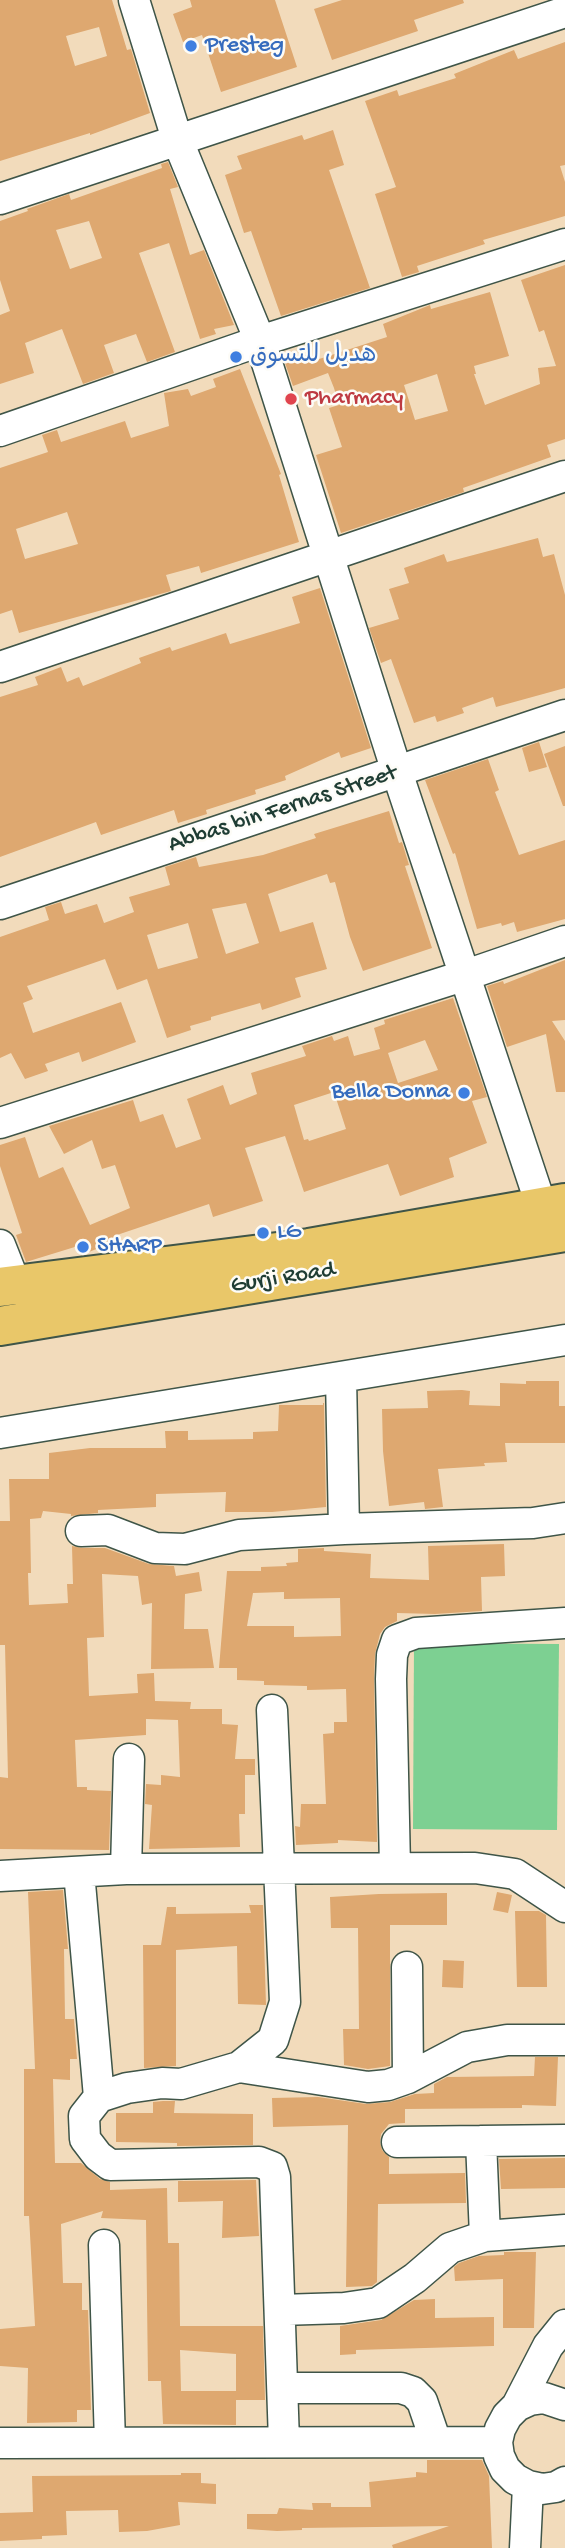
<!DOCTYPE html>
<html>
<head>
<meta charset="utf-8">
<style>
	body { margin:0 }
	canvas { display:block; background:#f2dbbb }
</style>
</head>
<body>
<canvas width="565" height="2548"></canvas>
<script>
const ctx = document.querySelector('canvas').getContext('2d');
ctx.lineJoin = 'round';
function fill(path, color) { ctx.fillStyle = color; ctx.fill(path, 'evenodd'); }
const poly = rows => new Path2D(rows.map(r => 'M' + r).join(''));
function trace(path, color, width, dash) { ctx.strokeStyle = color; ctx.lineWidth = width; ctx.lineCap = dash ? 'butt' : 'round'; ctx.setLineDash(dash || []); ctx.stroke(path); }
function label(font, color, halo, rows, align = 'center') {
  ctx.font = font + ' "Gochi Hand","Playpen Sans Arabic",sans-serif'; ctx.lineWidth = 5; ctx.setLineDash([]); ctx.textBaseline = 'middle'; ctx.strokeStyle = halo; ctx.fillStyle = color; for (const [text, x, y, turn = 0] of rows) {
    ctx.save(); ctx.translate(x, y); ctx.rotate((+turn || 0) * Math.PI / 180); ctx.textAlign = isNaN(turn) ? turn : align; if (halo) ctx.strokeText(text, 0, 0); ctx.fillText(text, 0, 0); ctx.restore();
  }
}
fill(poly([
	[414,1643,559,1644,557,1830,413,1829]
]), '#7dd092');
fill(poly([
	[0,0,112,0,127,50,131,49,150,113,90,135,90,133,0,161],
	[99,27,107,56,75,66,66,36],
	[190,0,275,0,297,67,221,92,202,35,183,42,173,14,192,7],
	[342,0,463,0,464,3,414,20,418,31,332,60,314,9],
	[565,42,565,165,560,166,565,182,565,216,483,240,485,244,417,266,419,272,402,277,375,194,396,187,365,101,397,90,399,96,456,78,454,74,514,50,518,59],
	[333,130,344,165,329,170,370,288,281,316,251,231,244,233,225,175,242,169,237,156,302,135,304,140],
	[168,162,178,187,170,189,190,255,204,250,234,325,214,329,216,334,200,339,169,243,139,253,175,352,147,362,136,334,104,345,114,373,83,384,62,329,25,343,34,373,0,384,0,315,10,311,0,280,0,221,28,211,27,209,69,194,71,200,162,168,161,164],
	[89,221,102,258,70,269,56,230],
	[565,265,565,439,547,445,551,457,463,488,464,492,341,533,316,455,342,447,329,408,339,405,334,388,328,373,293,386,284,360,310,354,313,361,387,337,383,324,430,305,431,309,490,292,509,356,474,366,476,374,474,374,485,405,540,384,538,368,556,366,544,330,539,332,521,280],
	[437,374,448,411,415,420,404,385],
	[240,369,281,474,279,475,299,542,201,573,199,566,166,575,171,591,19,633,12,610,0,614,0,468,48,452,42,435,57,430,61,442,125,421,131,438,169,426,164,393,188,389,191,396,216,387,213,379],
	[67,512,78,544,25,559,16,529],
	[538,538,543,557,554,554,565,595,565,688,496,707,493,697,462,708,464,713,437,722,435,716,414,723,391,659,381,663,369,628,399,619,389,589,409,583,404,568,444,554,447,562],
	[320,588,371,748,341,758,339,752,285,776,286,780,255,790,256,794,206,810,207,814,178,823,174,810,101,835,96,822,0,857,0,697,38,685,35,677,61,667,67,682,79,677,83,686,141,663,139,658,170,647,172,651,226,633,230,644,300,623,292,597],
	[539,742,547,767,529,772,522,748],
	[565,746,565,806,563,806,544,754],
	[488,759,499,790,495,792,519,855,565,840,565,919,517,932,514,922,502,926,501,923,477,929,455,853,453,854,425,780],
	[389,811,399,843,402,842,409,865,405,866,432,948,363,971,350,937,335,882,330,883,327,874,268,894,280,932,313,922,327,969,295,978,301,997,262,1010,260,1003,211,1017,211,1020,190,1026,191,1030,167,1038,147,979,117,990,105,959,27,986,33,999,23,1003,33,1033,121,1002,136,1042,82,1062,79,1052,45,1064,48,1071,25,1079,11,1053,0,1058,0,937,49,920,45,907,61,902,65,914,97,904,104,923,134,912,129,897,170,885,165,867,196,857,199,867,263,855,316,838,314,834],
	[246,903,259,943,226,954,212,909],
	[188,923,198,958,158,969,147,935],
	[565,960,565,1020,552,1021,565,1041,565,1092,556,1092,546,1034,507,1047,487,986,503,981,504,984],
	[453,998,487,1097,472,1101,487,1143,449,1158,454,1177,400,1196,388,1164,304,1192,285,1136,245,1148,263,1201,213,1217,209,1204,114,1236,116,1241,84,1254,81,1255,78,1246,26,1262,16,1235,22,1233,0,1166,0,1145,25,1137,39,1178,63,1167,90,1225,130,1208,115,1165,102,1169,92,1140,64,1154,49,1126,133,1100,140,1122,163,1114,176,1148,201,1139,187,1099,223,1085,230,1105,257,1094,251,1073,306,1056,302,1046,332,1036,334,1041,348,1036,354,1056,380,1049,374,1028,385,1024,384,1020],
	[425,1040,438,1070,398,1083,388,1053],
	[334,1092,346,1129,309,1141,308,1139,304,1140,294,1105],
	[526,1381,559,1381,559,1406,565,1406,565,1443,505,1443,507,1462,484,1463,485,1466,438,1469,443,1507,425,1509,424,1502,389,1506,383,1451,382,1409,428,1408,427,1391,462,1390,470,1391,469,1405,500,1406,500,1383,526,1384],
	[323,1403,324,1403,326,1507,272,1512,225,1512,226,1492,156,1494,156,1507,98,1510,98,1513,71,1516,71,1514,43,1511,41,1518,30,1519,31,1573,28,1573,29,1605,68,1603,67,1584,73,1584,72,1546,82,1548,105,1548,149,1564,174,1566,176,1576,199,1572,202,1591,185,1594,184,1629,208,1629,214,1668,151,1669,152,1603,142,1605,138,1576,102,1574,104,1637,87,1638,89,1696,138,1693,137,1674,154,1673,155,1701,191,1702,190,1709,222,1709,222,1724,238,1725,235,1759,255,1759,255,1775,245,1775,245,1814,239,1814,240,1847,149,1849,152,1805,145,1804,146,1784,161,1785,161,1775,180,1777,178,1720,146,1719,146,1735,75,1740,77,1787,87,1787,87,1790,111,1791,109,1850,0,1849,0,1777,8,1778,5,1645,0,1645,0,1521,10,1521,9,1479,49,1479,49,1453,90,1448,166,1448,165,1431,188,1431,188,1440,253,1439,253,1432,278,1431,279,1405,323,1405],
	[504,1544,505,1576,481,1577,482,1611,435,1614,397,1613,397,1621,385,1627,380,1634,375,1654,374,1679,377,1842,338,1840,338,1843,296,1845,295,1826,300,1827,301,1804,326,1804,323,1734,334,1733,334,1722,347,1722,346,1689,307,1690,307,1686,264,1685,264,1681,237,1680,237,1668,219,1668,227,1571,261,1571,261,1567,287,1566,286,1563,298,1562,298,1549,324,1548,324,1551,371,1554,370,1578,429,1580,428,1546],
	[284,1592,284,1599,340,1598,341,1636,294,1637,294,1626,247,1626,253,1593],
	[63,1890,68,1949,64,1949,65,2019,74,2019,77,2059,70,2059,70,2080,53,2079,55,2163,81,2163,100,2179,110,2182,110,2190,167,2188,168,2243,179,2243,180,2326,263,2326,265,2400,236,2400,236,2425,163,2424,161,2381,148,2381,146,2220,101,2218,103,2211,61,2224,63,2283,82,2283,82,2310,88,2310,91,2410,77,2410,77,2422,27,2423,28,2368,0,2366,0,2329,35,2326,29,2216,24,2216,24,2069,35,2069,28,1892],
	[180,2350,236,2354,236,2400,236,2391,181,2391],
	[497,1892,512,1895,508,1913,493,1910],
	[447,1893,447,1925,390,1925,390,2066,368,2069,344,2065,343,2029,359,2029,358,1928,331,1928,330,1897,379,1894],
	[249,1905,263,1905,266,2005,238,2004,237,1946,176,1950,176,2066,144,2068,143,1945,161,1945,167,1907,176,1907,176,1914,251,1913],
	[515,1911,539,1911,546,1915,547,1987,517,1987],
	[443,1960,464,1961,463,1988,442,1987],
	[535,2057,558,2057,556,2106,522,2105,522,2108,405,2109,405,2123,389,2124,381,2134,380,2142,382,2150,389,2157,389,2174,465,2173,466,2203,378,2204,377,2282,372,2286,346,2287,348,2125,273,2127,272,2098,318,2097,366,2104,390,2102,415,2094,434,2093,434,2084,447,2077,534,2076],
	[163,2101,175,2101,174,2113,253,2114,253,2145,177,2146,177,2143,116,2142,116,2113,153,2113,153,2102],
	[565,2158,565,2188,501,2189,499,2159],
	[256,2180,259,2236,222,2238,223,2201,178,2202,178,2181],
	[504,2252,536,2252,534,2328,503,2328,503,2279,455,2281,454,2267,459,2263,479,2256,504,2255],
	[435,2299,435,2318,494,2317,494,2346,356,2350,356,2354,340,2355,340,2326,381,2320,414,2300],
	[427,2460,482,2460,489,2476,492,2548,393,2548,392,2545,449,2526,302,2528,302,2530,277,2531,247,2529,247,2514,277,2514,279,2508,313,2510,312,2503,331,2503,331,2507,371,2507,369,2482,416,2477,416,2472,427,2473],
	[181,2473,201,2473,201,2483,216,2484,216,2504,178,2502,180,2525,147,2531,119,2532,118,2510,66,2511,67,2535,42,2536,42,2539,0,2541,0,2513,33,2512,32,2476,181,2475]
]), '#dea870');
const minor = poly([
	[134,0,177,139,260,341,397,772,548,1226],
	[0,199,565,12],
	[0,431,260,341,565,244],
	[0,667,565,476],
	[0,904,565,715],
	[0,1123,466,975,565,941],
	[0,1245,15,1283],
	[341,1377,344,1529],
	[0,1433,565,1340],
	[81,1531,108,1530,155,1548,185,1549,239,1535,344,1529,533,1523,565,1518],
	[272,1710,285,2002,273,2040,239,2067,181,2084,162,2083,127,2088,99,2097,84,2116,85,2139,98,2156,110,2165,259,2162,272,2167,275,2177,284,2442],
	[395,1868,391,1679,392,1655,397,1640,416,1633,565,1623],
	[126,1869,129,1759],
	[79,1872,99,2097],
	[0,1876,126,1869,475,1868,515,1874,565,1907],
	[407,1967,408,2078],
	[239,2067,368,2087,388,2085,408,2078,467,2047,507,2040,565,2040],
	[481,2141,485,2236],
	[397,2142,565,2140],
	[104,2245,110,2443],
	[280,2310,344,2308,378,2303,415,2278,450,2248,485,2236,565,2230],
	[283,2388,401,2388,413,2392,422,2401,436,2442],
	[565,2405,544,2398,530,2400,517,2406,507,2416,500,2429,497,2442,499,2456,505,2469,515,2479,528,2486,542,2489,556,2487,565,2482],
	[517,2406,548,2346,565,2325],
	[0,2443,497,2442],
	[525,2548,528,2486]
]);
const highway = poly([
	[0,1287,309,1248,565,1203],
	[0,1326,565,1232]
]);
trace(minor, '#3f5548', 33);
trace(highway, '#3f5548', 42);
trace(minor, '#fff', 30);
trace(highway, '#e9c769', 38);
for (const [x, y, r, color] of [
	[191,46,7,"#3f7fe0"],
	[236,357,7,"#3f7fe0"],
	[291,399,7,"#e0444e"],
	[464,1093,7,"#3f7fe0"],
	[263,1233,7,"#3f7fe0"],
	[83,1247,7,"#3f7fe0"]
]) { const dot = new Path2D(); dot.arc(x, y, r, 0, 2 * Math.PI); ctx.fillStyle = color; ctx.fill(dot); trace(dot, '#fdfcf7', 2.5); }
label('24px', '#366cbe', '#fdfcf7', [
	["Presteg",205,46],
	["هديل للتسوق",250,357],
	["Bella Donna",450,1093,"right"],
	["LG",277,1233],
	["SHARP",97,1247]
], 'left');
label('24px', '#be3a42', '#fdfcf7', [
	["Pharmacy",305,399]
], 'left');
label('24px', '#1f3d34', '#fdfcf7', [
	["Abbas bin Fernas Street",283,810,-18],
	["Gurji Road",283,1279,-9]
]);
</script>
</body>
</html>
